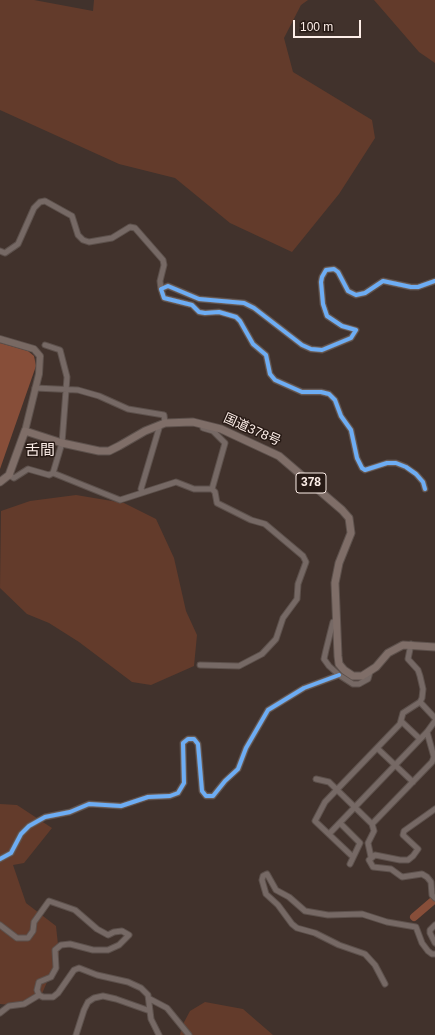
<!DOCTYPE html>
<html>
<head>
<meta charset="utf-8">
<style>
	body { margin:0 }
	#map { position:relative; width:435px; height:1035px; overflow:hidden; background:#41322c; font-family:Arial,sans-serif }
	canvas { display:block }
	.scale { position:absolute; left:293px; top:20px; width:68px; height:18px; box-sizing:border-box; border:2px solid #fdeee8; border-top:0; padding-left:5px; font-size:12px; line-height:14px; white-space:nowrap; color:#fdeee8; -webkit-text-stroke:3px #271a15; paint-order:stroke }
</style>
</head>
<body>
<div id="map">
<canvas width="435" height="1035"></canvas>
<div class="scale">100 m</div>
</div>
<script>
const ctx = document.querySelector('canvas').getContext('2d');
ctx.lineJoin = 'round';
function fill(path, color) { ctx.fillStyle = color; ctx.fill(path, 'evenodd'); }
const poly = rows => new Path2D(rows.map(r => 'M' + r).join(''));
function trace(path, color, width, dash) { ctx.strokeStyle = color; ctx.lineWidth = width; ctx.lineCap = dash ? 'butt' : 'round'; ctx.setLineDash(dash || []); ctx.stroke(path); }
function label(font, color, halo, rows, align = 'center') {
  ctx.font = font + ' Arial,"Noto Sans JP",sans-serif'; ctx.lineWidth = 3; ctx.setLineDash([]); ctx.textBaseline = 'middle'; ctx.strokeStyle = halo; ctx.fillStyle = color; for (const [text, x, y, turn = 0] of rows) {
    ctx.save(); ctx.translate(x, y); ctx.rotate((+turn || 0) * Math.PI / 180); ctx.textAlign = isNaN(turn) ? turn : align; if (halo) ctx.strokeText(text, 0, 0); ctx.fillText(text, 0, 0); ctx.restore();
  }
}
fill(poly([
	[0,0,34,0,93,11,94,0,308,0,301,5,284,38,293,72,372,120,375,138,339,194,292,252,230,223,175,178,119,164,0,110],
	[374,0,435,0,435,63,419,52],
	[76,495,124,503,156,519,174,558,186,611,197,635,194,666,151,685,132,682,79,642,49,623,27,614,0,588,1,511,30,501],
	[0,804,17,805,52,828,24,863,13,865,26,903,56,926,59,954,41,996,22,1006,0,1004],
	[205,1002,243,1009,273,1035,277,1035,180,1035,182,1026,190,1011]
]), '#633b2b');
fill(poly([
	[0,343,28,351,34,356,36,366,0,469]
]), '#874e39');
trace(poly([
	[414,917,435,899]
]), '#874e39', 8);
const minor = poly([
	[0,251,5,253,18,244,34,208,40,202,45,201,72,216,78,235,83,240,89,242,112,238,130,227,135,228,163,260,164,265,160,281,161,289],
	[45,345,60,350,67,377,62,443,53,473],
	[35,388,78,390,99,396,128,409,164,415,165,423],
	[203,428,213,431,225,443,212,489],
	[9,475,14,478,28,469,49,475,53,473,120,500,176,482,194,489,212,489,215,492,217,503,251,520,265,524,303,556,306,562,298,584,297,599,283,618,276,639,262,654,239,666,200,665],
	[425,489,423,482,416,474,406,467,396,463,387,463,365,470,362,468,357,458,351,430,341,416,335,400,329,394,321,392,302,392,275,380,270,374,266,355,253,344,240,321,236,317,219,312,205,313,199,312,192,305,164,298,161,289,168,286,199,299,244,303,254,308,302,345,311,349,322,350,351,338,356,330,342,326,327,316,323,304,321,282,322,277,326,270,334,269,338,272,348,291,356,295,365,293,383,281,411,287,418,287,435,281],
	[142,491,141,489,160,425],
	[337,621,333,622,326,650,324,659,329,666,339,675,353,684,359,684,368,679,370,672],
	[411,644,408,659,418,670,420,676,423,689,422,698,420,702,435,718],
	[401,721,420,739],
	[377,748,413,782],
	[316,779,329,782,372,824,374,831,368,843,371,857],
	[435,809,404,831,403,835,418,849,413,856,408,860,400,860,375,855,369,860,373,867,391,869,402,877,422,874,427,877,431,882,432,895,435,898],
	[340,823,360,843,350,864],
	[372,824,432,762,434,757,427,732],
	[329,834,427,732,435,721],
	[353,857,315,821,325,802,400,724,403,713,420,702],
	[0,859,11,853,21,834,29,826,45,817,70,812,89,804,121,806,148,797,170,796,178,793,184,783,183,743,188,739,194,739,198,744,202,791,206,796,213,796,225,781,238,769,246,748,268,710,304,688,339,675],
	[0,925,17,938,28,938,33,931,34,922,49,901,75,910,97,929,108,935,114,932,122,931,129,935,119,945,108,950,93,950,70,944,61,945,55,950,56,968,51,977,39,982,37,990,39,995,43,997,53,997,58,993,74,970,79,968,97,975,128,982,141,988,148,995,151,1019,159,1035],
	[435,925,430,930,430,933,435,943],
	[385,984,375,965,365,954,339,945,315,933,297,928,292,924,278,905,266,894,262,880,263,876,267,874,276,890,289,897,305,911,328,915,362,914,387,922,416,927,422,943,428,951,432,954,435,954],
	[150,999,167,1008,189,1035],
	[0,1013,9,1006,24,1004,39,995],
	[76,1035,84,1010,88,1002,94,998,103,996,116,999,150,1011]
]);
const major = poly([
	[0,339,34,349,40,356,39,374,25,431]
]);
const highway = poly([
	[0,482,9,475,25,431,62,443,99,451,109,451,119,446,145,431,165,423,193,422,221,429,279,456,342,510,349,518,351,533,339,563,335,583,338,656,339,664,344,670,353,676,362,676,376,667,388,653,403,645,435,647]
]);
trace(minor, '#5d514c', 7);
trace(major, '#5d514c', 8);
trace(highway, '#5d514c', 9);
trace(minor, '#766965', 5);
trace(major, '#786963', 6);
trace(highway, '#7f6e68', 7);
trace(poly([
	[425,489,423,482,416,474,406,467,396,463,387,463,365,470,362,468,357,458,351,430,341,416,335,400,329,394,321,392,302,392,275,380,270,374,266,355,253,344,240,321,236,317,219,312,205,313,199,312,192,305,164,298,161,289,168,286,199,299,244,303,254,308,302,345,311,349,322,350,351,338,356,330,342,326,327,316,323,304,321,282,322,277,326,270,334,269,338,272,348,291,356,295,365,293,383,281,411,287,418,287,435,281],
	[0,859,11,853,21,834,29,826,45,817,70,812,89,804,121,806,148,797,170,796,178,793,184,783,183,743,188,739,194,739,198,744,202,791,206,796,213,796,225,781,238,769,246,748,268,710,304,688,339,675]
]), '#6dadf4', 4);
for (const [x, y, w] of [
	[311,483,30]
]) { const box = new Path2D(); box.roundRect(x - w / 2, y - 10, w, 20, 3); ctx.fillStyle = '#271a15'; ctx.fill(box); trace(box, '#fdeee8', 1); }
label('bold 12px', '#fdeee8', null, [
	["378",311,483]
]);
label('13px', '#fdeee8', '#271a15', [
	["国道378号",252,430,24]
]);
label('15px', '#fdeee8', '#271a15', [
	["舌間",40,451]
]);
</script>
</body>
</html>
